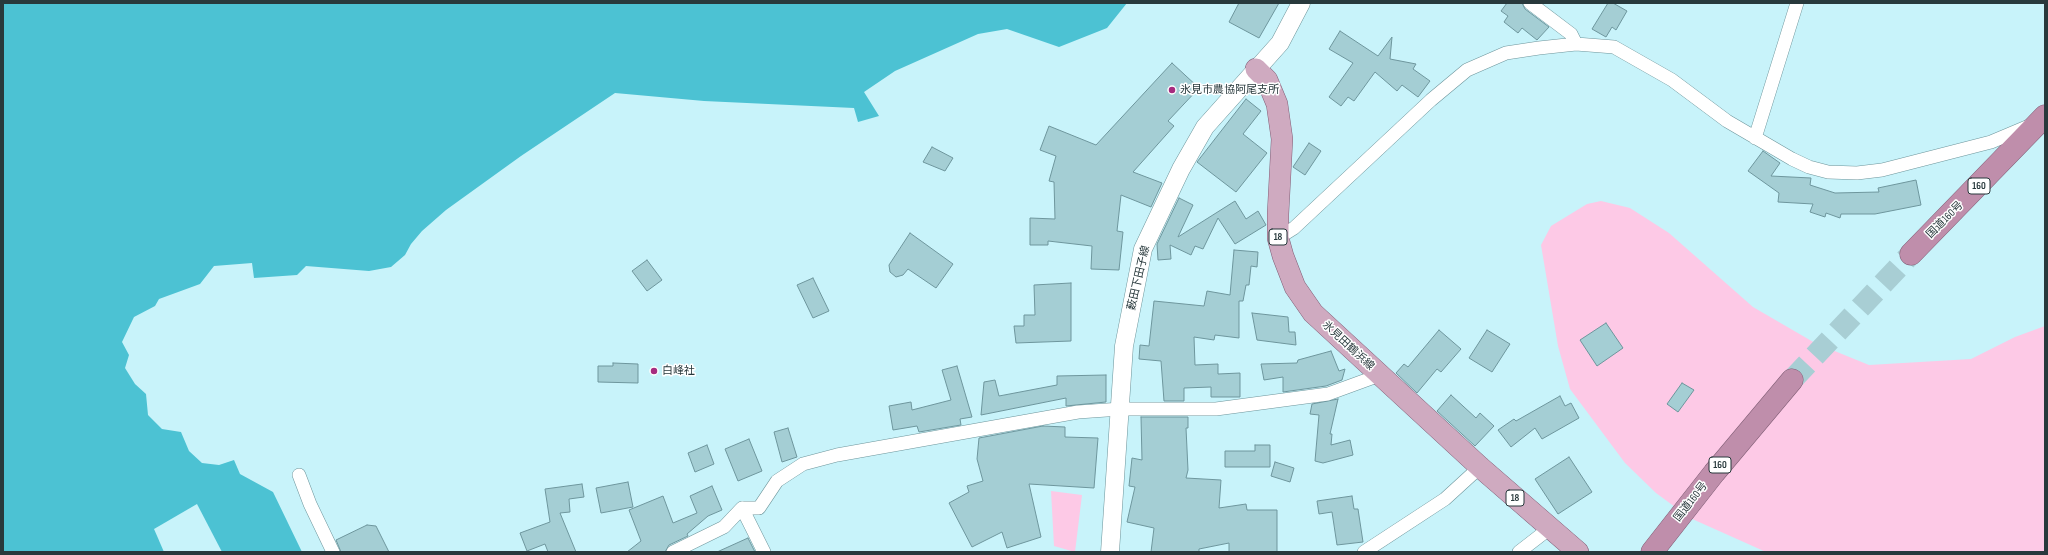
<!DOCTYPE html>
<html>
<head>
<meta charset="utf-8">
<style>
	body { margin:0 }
	#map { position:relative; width:2048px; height:555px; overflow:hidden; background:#c8f3fa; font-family:"Sofia Sans Condensed",sans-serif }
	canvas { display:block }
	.frame { position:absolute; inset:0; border:4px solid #28393c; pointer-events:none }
</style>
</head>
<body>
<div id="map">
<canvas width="2048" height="555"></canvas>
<div class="frame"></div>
</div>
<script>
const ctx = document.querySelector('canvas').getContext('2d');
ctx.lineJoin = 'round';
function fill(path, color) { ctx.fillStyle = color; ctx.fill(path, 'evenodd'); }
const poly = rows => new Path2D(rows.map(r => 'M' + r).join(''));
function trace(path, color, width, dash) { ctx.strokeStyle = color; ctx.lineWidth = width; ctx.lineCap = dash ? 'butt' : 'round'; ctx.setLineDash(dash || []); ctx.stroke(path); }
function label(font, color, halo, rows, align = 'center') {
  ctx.font = font + ' "Sofia Sans Condensed","Noto Sans JP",sans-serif'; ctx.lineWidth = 3; ctx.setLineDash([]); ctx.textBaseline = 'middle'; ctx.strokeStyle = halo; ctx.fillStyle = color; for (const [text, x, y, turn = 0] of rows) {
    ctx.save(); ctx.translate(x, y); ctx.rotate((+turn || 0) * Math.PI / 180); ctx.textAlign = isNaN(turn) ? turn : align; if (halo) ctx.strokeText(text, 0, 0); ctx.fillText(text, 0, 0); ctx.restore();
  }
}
fill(poly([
	[1601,201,1630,208,1669,233,1753,307,1815,343,1869,365,1971,359,2015,337,2045,326,2045,552,1766,552,1690,518,1656,493,1625,463,1570,389,1558,346,1541,245,1551,226,1587,204],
	[1051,491,1082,495,1075,552,1054,546]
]), '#fdc9e6');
fill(poly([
	[3,3,1127,3,1107,28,1059,47,1007,29,978,34,895,71,864,92,879,116,858,122,854,108,704,101,615,93,521,156,446,210,422,231,411,244,405,255,391,267,369,271,306,266,297,275,254,278,252,263,214,266,200,284,159,299,155,306,134,317,122,342,129,355,125,368,135,384,146,394,148,415,162,429,181,432,189,451,202,463,219,465,234,460,240,474,273,492,302,552,3,552]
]), '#4cc2d3');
fill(poly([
	[197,504,222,552,164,552,154,529]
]), '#c8f3fa');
const building = poly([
	[1239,3,1279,3,1259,38,1229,22,1239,3],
	[1507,3,1522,3,1525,9,1549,27,1537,40,1522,28,1518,33,1504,22,1508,16,1501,11,1507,3],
	[1608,3,1613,3,1627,11,1616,30,1612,27,1606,37,1592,29,1608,3],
	[1340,31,1378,56,1392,37,1390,59,1416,64,1413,69,1430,81,1418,97,1402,85,1397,91,1375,72,1354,101,1348,97,1341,106,1329,97,1353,63,1329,49,1340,31],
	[1172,63,1199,88,1168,121,1174,126,1133,172,1162,183,1151,207,1121,195,1117,231,1123,232,1119,270,1091,269,1092,246,1048,241,1048,245,1030,245,1030,218,1055,219,1054,182,1049,181,1056,156,1040,150,1049,126,1096,145,1172,63],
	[1246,99,1261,111,1243,134,1267,153,1236,192,1197,162,1246,99],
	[1309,143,1321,151,1305,175,1293,167,1309,143],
	[932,147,953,158,945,171,923,162,932,147],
	[1763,151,1780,163,1771,176,1811,178,1810,185,1835,193,1879,192,1878,188,1916,180,1921,205,1875,214,1841,214,1840,218,1826,213,1825,217,1810,212,1813,204,1778,202,1779,193,1748,171,1763,151],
	[1179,198,1193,205,1178,237,1235,201,1246,219,1258,211,1266,225,1235,244,1218,218,1203,249,1195,246,1191,255,1170,245,1171,259,1158,260,1157,244,1179,198],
	[910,233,953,264,936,288,908,269,903,275,896,277,890,272,889,265,910,233],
	[1234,250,1258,252,1257,267,1251,266,1249,285,1246,285,1243,301,1239,301,1239,338,1215,335,1214,340,1194,337,1195,365,1218,364,1218,374,1240,373,1240,397,1211,397,1211,387,1184,388,1184,401,1164,401,1161,361,1139,359,1140,345,1149,346,1154,301,1204,306,1207,291,1230,295,1234,250],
	[647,260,662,280,647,291,632,271,647,260],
	[813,278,829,311,813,318,797,285,813,278],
	[1071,283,1071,341,1016,343,1014,326,1024,326,1024,315,1035,315,1034,285,1071,283],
	[1252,313,1288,317,1289,332,1295,332,1296,345,1257,340,1252,313],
	[1606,323,1623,348,1597,366,1580,340,1606,323],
	[1439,330,1461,349,1441,372,1437,369,1417,393,1396,373,1404,364,1408,367,1439,330],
	[1487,330,1510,344,1492,372,1469,358,1487,330],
	[1331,351,1339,371,1345,369,1342,380,1326,386,1283,392,1283,377,1264,380,1261,364,1297,363,1298,360,1331,351],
	[613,363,638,364,638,383,598,382,598,366,613,366,613,363],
	[957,366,972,417,960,419,961,425,919,432,917,426,893,430,889,406,911,402,912,410,951,400,942,370,957,366],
	[1106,375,1106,402,1066,406,1066,398,981,415,984,382,995,380,999,396,1057,385,1057,376,1106,375],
	[1682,383,1694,390,1678,412,1667,404,1682,383],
	[1451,395,1476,418,1480,413,1494,426,1475,446,1437,411,1451,395],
	[1560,396,1565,406,1571,403,1579,418,1542,439,1535,428,1511,447,1498,430,1514,419,1516,421,1560,396],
	[1338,399,1330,434,1332,434,1331,445,1350,440,1353,455,1323,463,1315,461,1319,415,1310,414,1312,404,1338,399],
	[1141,417,1188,417,1188,428,1186,428,1188,470,1186,478,1221,480,1219,508,1246,504,1247,510,1277,510,1277,552,1229,552,1229,543,1199,549,1199,552,1151,552,1154,528,1127,522,1135,487,1129,486,1132,458,1142,460,1141,417],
	[1043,426,1065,427,1065,437,1098,438,1094,488,1029,484,1041,537,1007,548,1002,532,972,547,949,503,969,492,967,486,983,481,977,459,979,438,1043,426],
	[788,428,797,457,782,462,774,432,788,428],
	[749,439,762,471,738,481,725,449,749,439],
	[707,445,714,464,695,472,688,453,707,445],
	[1255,445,1270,445,1270,467,1225,467,1225,451,1255,451,1255,445],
	[1569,457,1592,492,1558,514,1535,479,1569,457],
	[1275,462,1294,468,1290,482,1271,476,1275,462],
	[628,482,633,507,601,513,596,488,628,482],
	[582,484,584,497,569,499,570,512,560,513,576,552,548,552,545,544,527,551,520,533,550,522,545,489,582,484],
	[712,486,722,510,708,516,687,534,688,536,669,545,665,552,627,552,641,541,629,510,663,496,673,523,697,513,690,496,712,486],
	[1352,496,1354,509,1358,509,1363,542,1337,545,1332,512,1319,514,1317,501,1352,496],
	[367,525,376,526,389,552,341,552,336,540,367,525],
	[748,538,755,552,717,552,748,538]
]);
fill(building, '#a4ced4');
trace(building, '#6e969d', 1);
trace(poly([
	[1792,380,1911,254]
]), '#a8ced4', 22, [22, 11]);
const minor = poly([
	[1530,3,1571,34,1576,44,1614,47,1672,80,1727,121,1792,159,1809,167,1828,172,1857,173,1882,170,1991,142,2029,126],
	[1755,138,1797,3],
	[1278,238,1294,228,1431,100,1467,70,1506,53,1539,48,1576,44],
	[299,475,310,504,333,552],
	[742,508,764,552],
	[673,552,724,527,742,508,759,508,777,481,803,464,837,455,1078,412,1121,409,1216,409,1328,394,1380,375],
	[1364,552,1445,499,1480,467],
	[1519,552,1550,528]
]);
const secondary = poly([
	[1110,552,1124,346,1143,249,1181,169,1205,127,1280,43,1301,3]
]);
const primary = poly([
	[1256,69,1267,80,1277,104,1282,139,1278,214,1278,238,1283,256,1295,287,1313,313,1480,467,1578,552]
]);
const trunk = poly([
	[1911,254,2045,116],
	[1652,552,1714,473,1792,380]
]);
trace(minor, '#6d959b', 14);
trace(secondary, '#6d959b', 19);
trace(primary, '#805e76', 22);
trace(trunk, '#805e76', 23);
trace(minor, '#fff', 13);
trace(secondary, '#fff', 18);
trace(primary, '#cfaac0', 21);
trace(trunk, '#bf8eab', 22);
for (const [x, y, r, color] of [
	[1172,90,4,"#a62b7f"],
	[654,371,4,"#a62b7f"]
]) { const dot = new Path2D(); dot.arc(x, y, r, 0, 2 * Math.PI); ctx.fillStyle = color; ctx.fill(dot); trace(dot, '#fff', 1.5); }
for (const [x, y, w] of [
	[1979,186,22],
	[1278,237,18],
	[1720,465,22],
	[1515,498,18]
]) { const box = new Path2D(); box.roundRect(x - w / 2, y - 8, w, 16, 3); ctx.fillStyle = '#fff'; ctx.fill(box); trace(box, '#28393c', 1); }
label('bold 10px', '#28393c', null, [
	["160",1979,186],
	["18",1278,237],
	["160",1720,465],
	["18",1515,498]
]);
label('11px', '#28393c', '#fff', [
	["氷見市農協阿尾支所",1180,90],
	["白峰社",662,371]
], 'left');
label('11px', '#28393c', '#fff', [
	["国道160号",1945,220,-45],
	["薮田下田子線",1139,278,-77],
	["氷見田鶴浜線",1348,346,43],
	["国道160号",1691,502,-52]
]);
</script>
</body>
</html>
